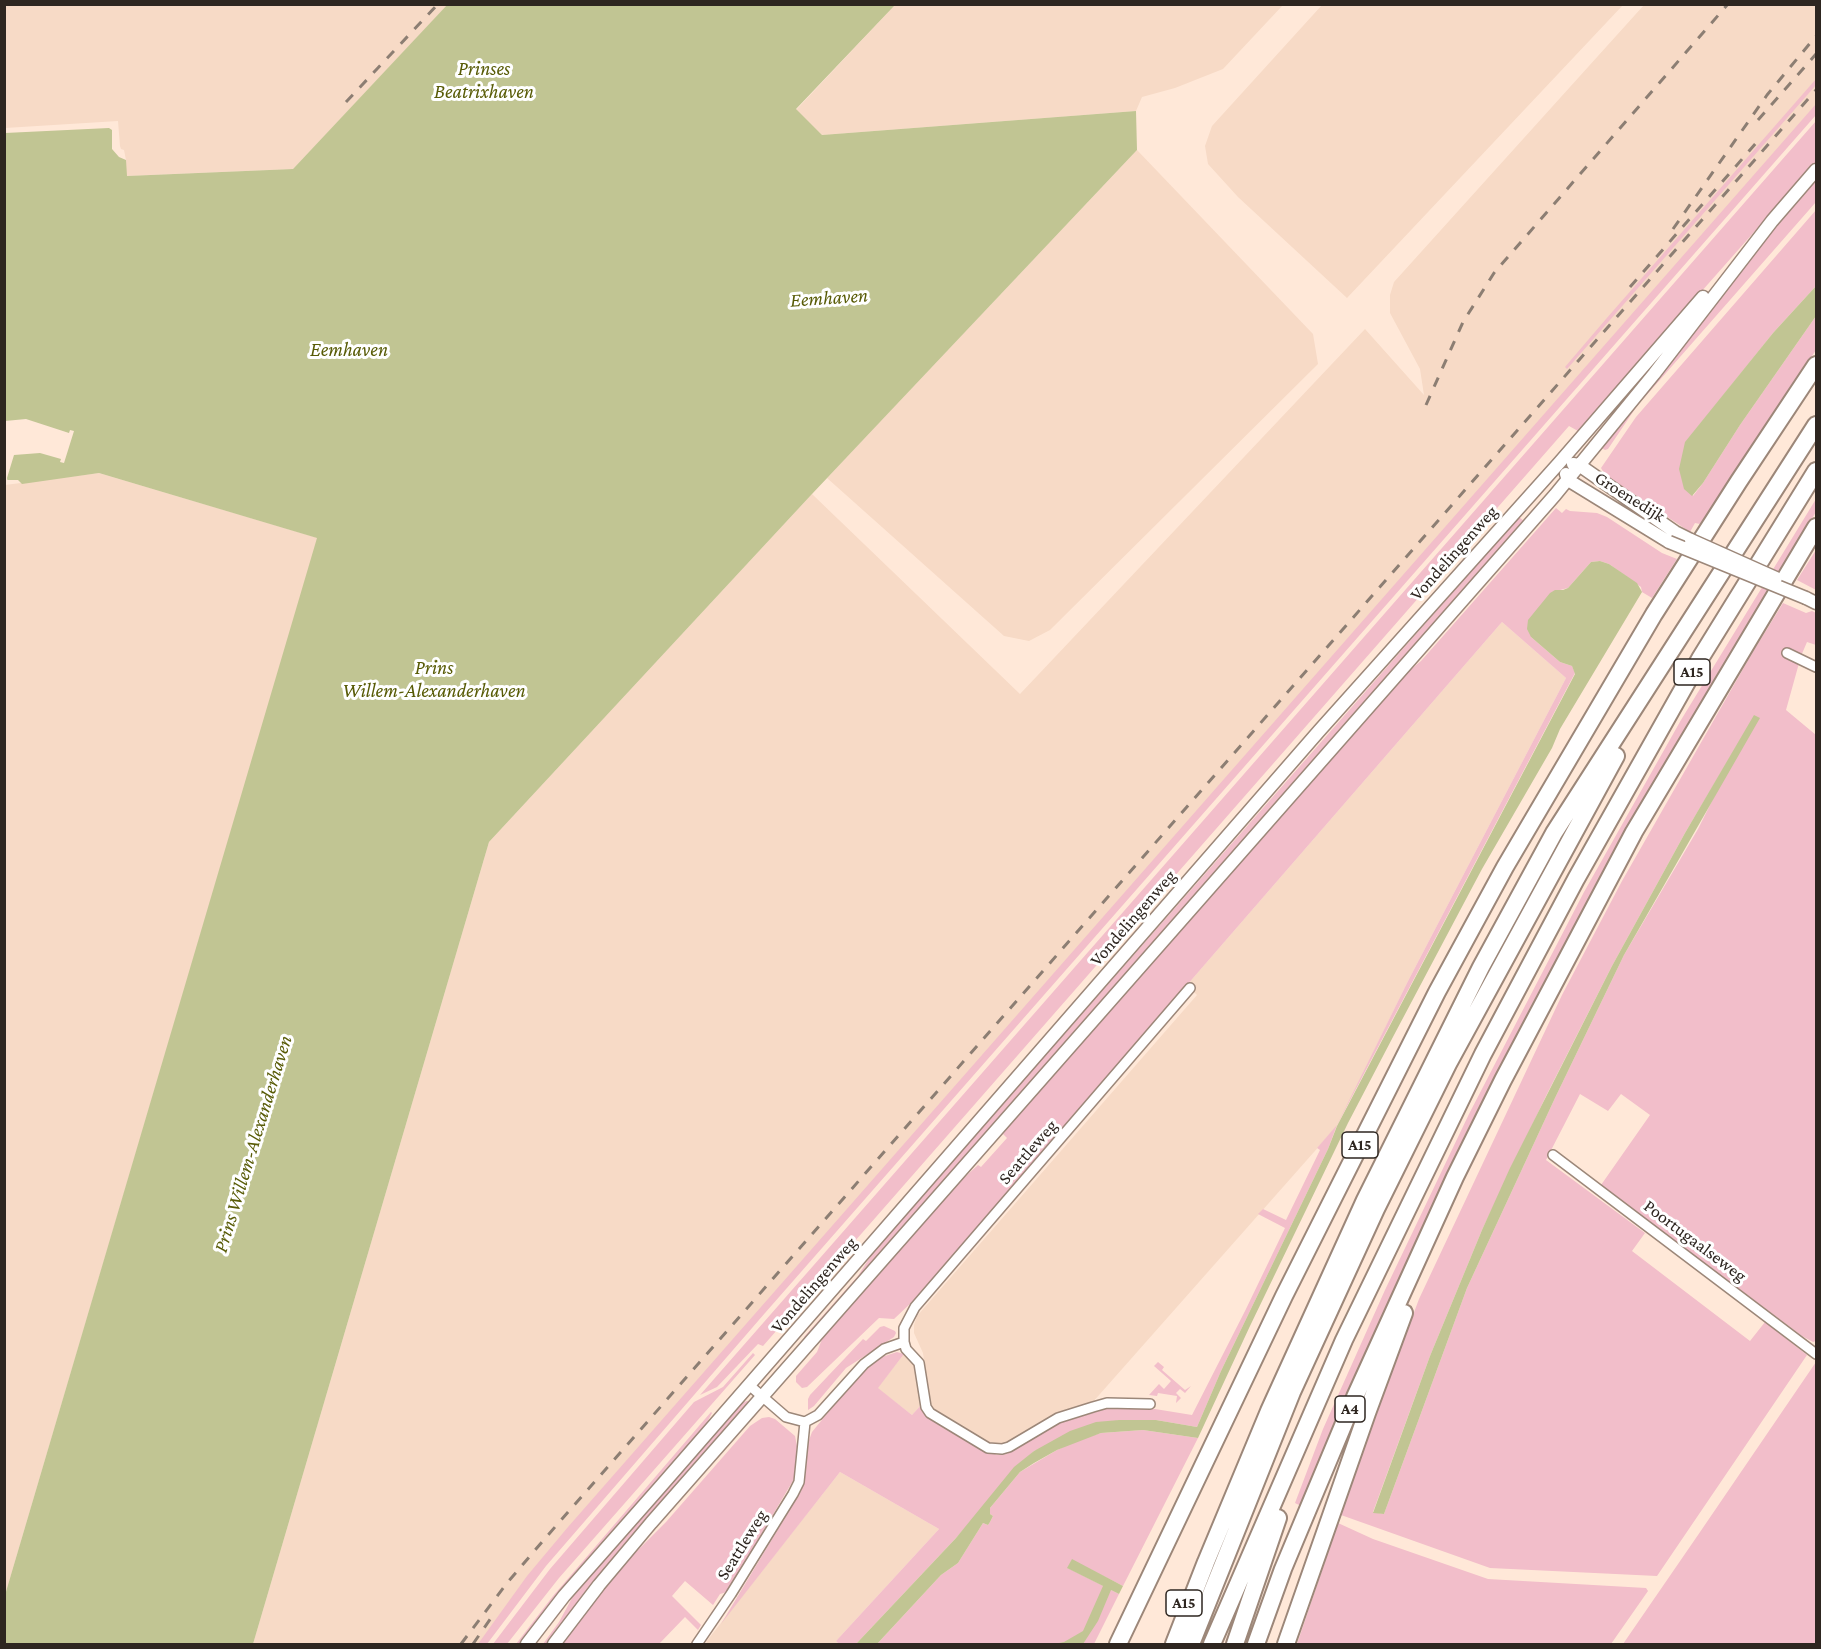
<!DOCTYPE html>
<html>
<head>
<meta charset="utf-8">
<style>
	body { margin:0 }
	#map { position:relative; width:1821px; height:1649px; overflow:hidden; background:#ffe8d8; font-family:"Crimson Pro",serif }
	canvas { display:block }
	.frame { position:absolute; inset:0; border:6px solid #2e2620; pointer-events:none }
</style>
</head>
<body>
<div id="map">
<canvas width="1821" height="1649"></canvas>
<div class="frame"></div>
</div>
<script>
const ctx = document.querySelector('canvas').getContext('2d');
ctx.lineJoin = 'round';
function fill(path, color) { ctx.fillStyle = color; ctx.fill(path, 'evenodd'); }
const poly = rows => new Path2D(rows.map(r => 'M' + r).join(''));
function trace(path, color, width, dash) { ctx.strokeStyle = color; ctx.lineWidth = width; ctx.lineCap = dash ? 'butt' : 'round'; ctx.setLineDash(dash || []); ctx.stroke(path); }
function label(font, color, halo, rows, align = 'center') {
  ctx.font = font + ' "Crimson Pro",serif'; ctx.lineWidth = 6; ctx.setLineDash([]); ctx.textBaseline = 'middle'; ctx.strokeStyle = halo; ctx.fillStyle = color; for (const [text, x, y, turn = 0] of rows) {
    ctx.save(); ctx.translate(x, y); ctx.rotate((+turn || 0) * Math.PI / 180); ctx.textAlign = isNaN(turn) ? turn : align; if (halo) ctx.strokeText(text, 0, 0); ctx.fillText(text, 0, 0); ctx.restore();
  }
}
fill(poly([
	[5,5,448,5,293,169,126,176,126,160,124,150,121,149,120,146,118,121,5,128],
	[895,5,1283,5,1223,69,1175,88,1142,97,1136,111,822,135,796,110],
	[1322,5,1322,4,1623,5,1347,298,1238,197,1208,164,1205,146,1212,126],
	[1644,5,1816,5,1816,113,763,1312,545,1565,485,1644,253,1644,489,842,812,494,1020,694,1365,329,1424,395,1420,369,1390,313,1390,295,1394,282],
	[1137,150,1313,334,1318,364,1050,630,1029,641,1004,636,827,478],
	[99,473,318,538,5,1595,5,485],
	[1502,622,1566,678,1408,981,1337,1126,1092,1403,1056,1414,1007,1444,1000,1445,988,1444,933,1410,930,1403,923,1353,914,1333,914,1325,917,1316,1197,995,1187,985],
	[904,1354,916,1363,921,1405,912,1415,877,1388],
	[840,1472,939,1529,836,1641,839,1644,708,1644,706,1642]
]), '#f7dac6');
fill(poly([
	[1816,79,1816,85,1567,369,1565,367,1606,319],
	[1816,104,1816,115,765,1313,546,1566,487,1644,478,1644,527,1576,568,1527],
	[1816,121,1816,162,1578,431,1569,426,763,1346,758,1344,717,1387,700,1395],
	[1816,178,1816,202,1637,406,1608,449,1605,450,1600,447,1602,441,1608,440,1614,433,1771,231],
	[1816,210,1816,286,1773,333,1686,442,1693,496,1703,483,1740,425,1816,316,1816,350,1700,524,1695,523,1690,532,1606,476,1601,468,1636,417],
	[1816,499,1816,512,1759,605,1641,804,1532,1004,1427,1219,1301,1506,1295,1503,1323,1429,1385,1290,1469,1114,1584,892,1681,720],
	[1556,508,1562,513,1566,509,1570,511,1597,513,1607,517,1662,553,1677,559,1652,598,1642,592,1641,587,1609,564,1600,561,1591,562,1568,588,1560,590,1531,637,1560,662,1572,666,1575,673,1337,1125,1328,1149,1221,1371,1197,1427,1156,1420,1119,1420,1034,1451,956,1538,856,1644,839,1644,836,1641,939,1529,840,1472,721,1624,801,1491,804,1481,808,1443,812,1432,853,1382,870,1366,882,1357,897,1352,904,1354,878,1388,912,1415,921,1405,930,1419,982,1448,997,1455,1007,1454,1060,1423,1109,1408,1155,1409,1192,1415,1245,1311,1285,1228,1258,1214,1263,1209,1286,1220,1320,1150,1317,1148,1337,1125,1408,981,1566,678,1502,622,912,1302,894,1319,879,1318,807,1387,802,1388,796,1382,796,1376,817,1352,824,1334,954,1187,978,1165,981,1167,1007,1138,1003,1134,1016,1115,1399,679,1421,661],
	[1519,517,1524,521,806,1338,804,1337,858,1276,875,1249],
	[1816,550,1816,590,1797,580],
	[1783,603,1806,613,1812,611,1816,613,1816,645,1807,642,1801,656,1786,710,1816,735,1816,1341,1813,1342,1802,1336,1601,1185,1650,1115,1621,1094,1608,1111,1580,1094,1546,1160,1645,1233,1632,1251,1750,1341,1765,1322,1807,1355,1657,1576,1490,1568,1341,1515,1371,1428,1419,1299,1562,995,1622,881,1751,655],
	[1755,715,1698,829,1624,955,1555,1098,1467,1288,1384,1514,1373,1512,1430,1356,1482,1230,1547,1094,1612,966,1685,833],
	[884,1326,895,1331,896,1333,894,1337,846,1368,814,1406,808,1410,808,1399,810,1395,863,1339,866,1341,880,1327],
	[753,1353,755,1355,559,1578,507,1644,493,1644,550,1569,694,1402,723,1387],
	[1158,1362,1164,1367,1162,1370,1185,1390,1191,1386,1185,1393,1180,1389,1176,1393,1181,1398,1176,1403,1177,1396,1158,1393,1157,1396,1149,1395,1159,1384,1164,1389,1171,1381,1154,1366],
	[1816,1362,1816,1644,1623,1644,1698,1535],
	[747,1401,751,1401,550,1644,543,1644,559,1622,577,1589,740,1404],
	[711,1412,712,1413,704,1428,556,1598,519,1644,516,1644,553,1596],
	[769,1417,775,1419,795,1436,797,1446,794,1479,727,1592,720,1594,713,1605,685,1581,672,1596,701,1625,698,1630,685,1617,659,1644,561,1644,621,1567,666,1522,750,1426,762,1418],
	[1143,1430,1198,1438,1123,1586,1072,1560,1068,1568,1119,1594,1094,1644,877,1644,941,1575,958,1563,983,1523,988,1525,990,1522,993,1516,990,1514,990,1508,1020,1472,1057,1450,1078,1440,1101,1433],
	[1338,1523,1373,1539,1488,1579,1646,1588,1648,1591,1611,1644,1297,1644]
]), '#f2beca');
fill(poly([
	[448,4,895,5,796,109,822,135,1136,111,1137,150,812,494,489,842,253,1644,5,1644,5,1595,317,538,99,473,22,484,18,480,5,480,5,133,109,128,112,130,112,149,119,157,126,160,127,176,293,169],
	[1816,286,1816,316,1740,425,1703,483,1692,496,1684,489,1679,469,1685,442,1773,333],
	[1600,561,1609,564,1637,583,1642,592,1560,729,1552,748,1482,869,1394,1035,1348,1123,1250,1326,1198,1438,1143,1430,1101,1433,1057,1450,1034,1463,1020,1472,990,1508,990,1514,993,1516,990,1522,988,1525,983,1523,958,1563,941,1575,877,1644,856,1644,956,1538,1014,1467,1034,1451,1070,1431,1096,1422,1119,1420,1156,1420,1197,1427,1221,1371,1328,1149,1337,1126,1575,674,1572,666,1560,662,1531,637,1527,629,1528,620,1550,593,1555,590,1563,590,1568,588,1591,562],
	[1754,715,1760,718,1624,955,1555,1098,1467,1288,1384,1514,1373,1513,1430,1356,1482,1230,1510,1168,1612,966,1685,833],
	[1072,1559,1123,1586,1119,1594,1111,1590,1098,1621,1083,1644,1054,1644,1064,1642,1083,1631,1103,1586,1067,1568]
]), '#c1c593');
fill(poly([
	[26,419,69,433,70,430,74,431,64,463,60,462,61,459,40,453,14,455,7,478,8,483,4,483,5,421]
]), '#ffe8d8');
const street = poly([
	[1787,653,1816,667],
	[1553,1155,1816,1354],
	[749,1385,786,1417,805,1422],
	[1150,1404,1107,1403,1093,1407,1058,1418,1009,1447,1002,1449,988,1448,930,1413,926,1407,919,1363,906,1349,904,1342,904,1328,915,1307,1190,988],
	[697,1644,731,1594,793,1494,799,1482,805,1422,818,1415,864,1364,884,1349,904,1342]
]);
const secondary = poly([
	[1573,464,1579,465,1675,532,1691,540],
	[1566,474,1568,480,1669,542],
	[1806,598,1816,603],
	[527,1644,564,1596,661,1486,1319,731,1560,462,1703,297],
	[554,1644,599,1585,651,1523,1555,495,1654,374,1772,221,1816,170]
]);
const highway = poly([
	[1118,1644,1284,1296,1437,992,1505,867,1654,614,1739,481,1816,365],
	[1174,1644,1206,1562,1269,1411,1365,1200,1481,967,1554,833,1816,425],
	[1191,1644,1292,1392,1376,1209,1448,1064,1616,756],
	[1212,1644,1344,1340,1483,1054,1576,879,1701,657,1816,471],
	[1235,1644,1278,1518],
	[1256,1644,1283,1569,1355,1397,1455,1177,1503,1080,1634,832,1816,527],
	[1286,1644,1367,1413,1404,1313]
]);
trace(street, '#9c8779', 12);
trace(secondary, '#9c8779', 15);
trace(highway, '#9c8779', 20);
trace(street, '#fff', 9);
trace(secondary, '#fff', 12);
trace(highway, '#fff', 16);
trace(poly([
	[346,102,438,4],
	[1758,120,1816,54],
	[1673,229,1767,95,1816,36],
	[1630,287,1757,142],
	[1426,405,1463,322,1494,273,1728,4],
	[461,1644,507,1583,548,1535,1816,90],
	[473,1644,493,1615]
]), '#8c7e73', 3, [10, 10]);
const secondaryBridge = poly([
	[1691,540,1776,578],
	[1669,542,1806,598]
]);
trace(secondaryBridge, '#9c8779', 15, []);
trace(secondaryBridge, '#fff', 12);
for (const [x, y, w] of [
	[1692,672,36],
	[1360,1145,36],
	[1350,1409,30],
	[1184,1603,36]
]) { const box = new Path2D(); box.roundRect(x - w / 2, y - 13, w, 26, 4.5); ctx.fillStyle = '#fff'; ctx.fill(box); trace(box, '#2e2620', 1.5); }
label('bold 16px', '#2e2620', null, [
	["A15",1692,672],
	["A15",1360,1145],
	["A4",1350,1409],
	["A15",1184,1603]
]);
label('18px', '#2e2620', '#fff', [
	["Groenedijk",1630,497,32],
	["Vondelingenweg",1454,553,-48],
	["Vondelingenweg",1133,918,-49],
	["Seattleweg",1028,1152,-49],
	["Poortugaalseweg",1695,1241,37],
	["Vondelingenweg",814,1285,-49],
	["Seattleweg",742,1545,-58]
]);
label('italic 20px', '#585b06', '#fff', [
	["Prinses",484,69],
	["Beatrixhaven",484,92],
	["Eemhaven",829,298,-4],
	["Eemhaven",349,350],
	["Prins",434,668],
	["Willem-Alexanderhaven",434,691],
	["Prins Willem-Alexanderhaven",253,1144,-73]
]);
</script>
</body>
</html>
